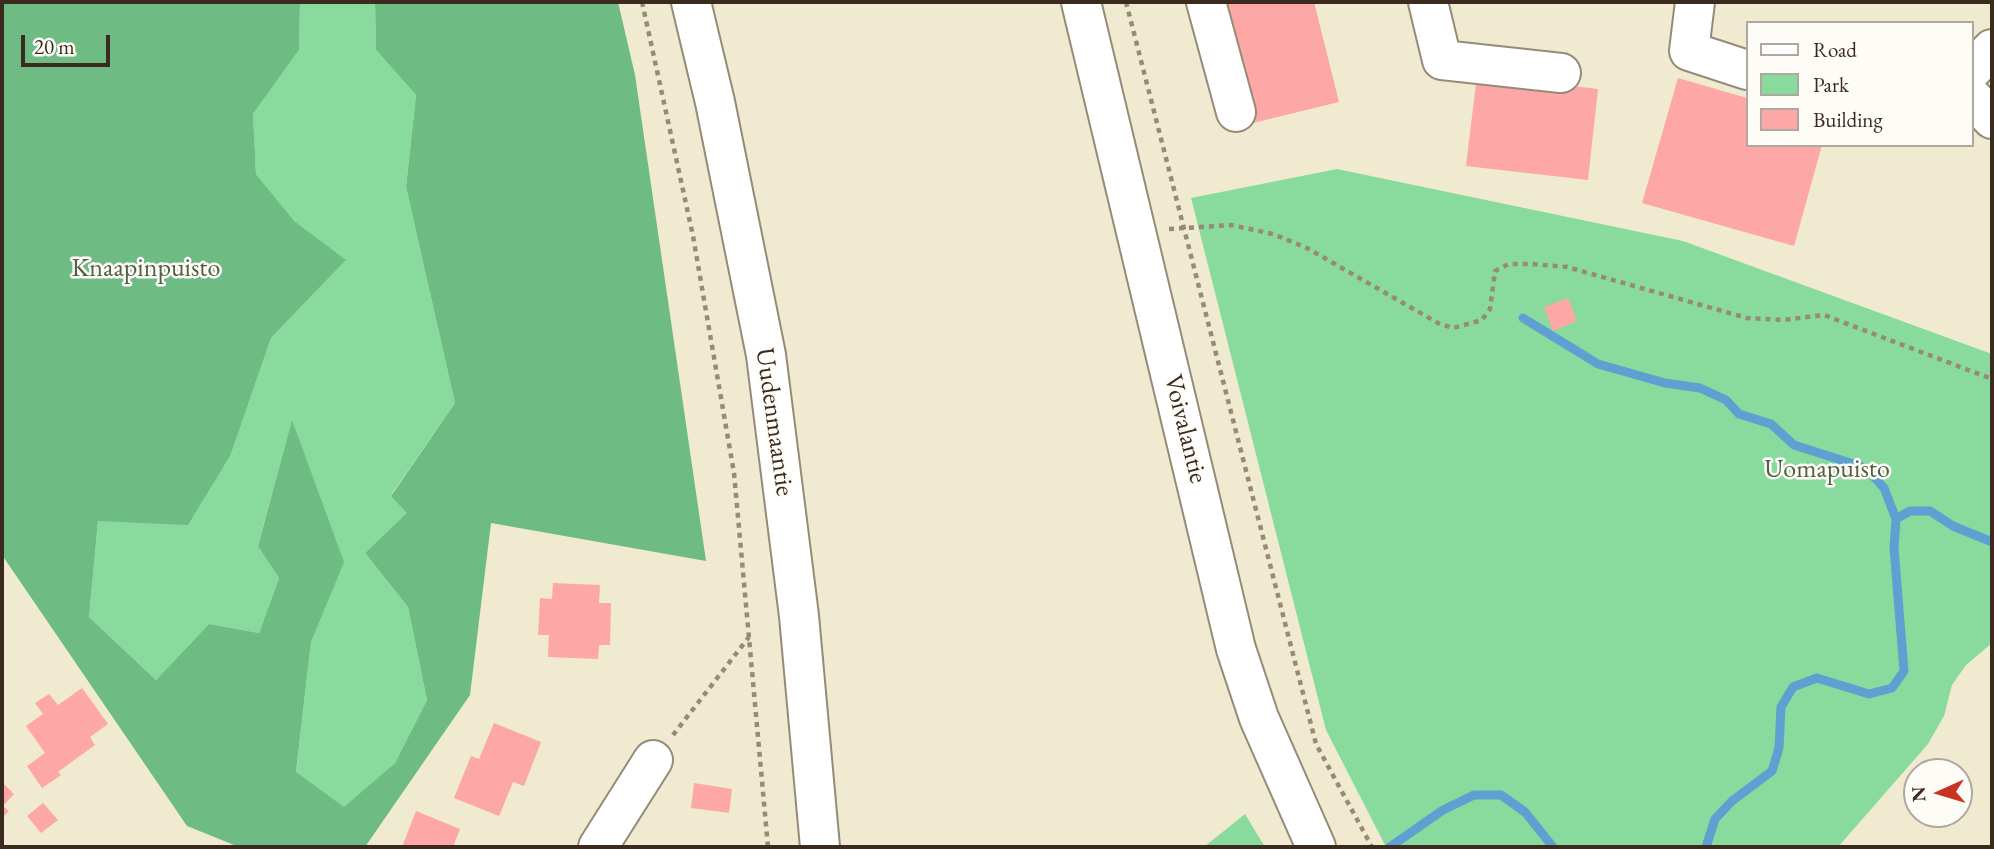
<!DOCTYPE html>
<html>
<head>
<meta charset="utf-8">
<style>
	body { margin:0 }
	#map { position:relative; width:1994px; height:849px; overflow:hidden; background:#f0ead1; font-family:"EB Garamond",serif }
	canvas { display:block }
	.frame { position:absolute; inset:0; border:4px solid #3b2a1e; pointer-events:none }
	.legend { position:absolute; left:1746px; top:21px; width:228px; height:126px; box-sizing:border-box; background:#fdfcf7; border:2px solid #afa8a0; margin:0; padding:9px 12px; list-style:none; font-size:21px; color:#3b2a1e }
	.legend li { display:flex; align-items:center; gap:14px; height:35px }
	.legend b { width:35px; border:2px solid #afa8a0 }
	.north { position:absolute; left:1903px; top:758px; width:70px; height:70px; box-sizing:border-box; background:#fdfcf7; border:2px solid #afa8a0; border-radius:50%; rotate:266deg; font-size:19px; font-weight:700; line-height:28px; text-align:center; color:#3b2a1e }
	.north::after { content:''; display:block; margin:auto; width:24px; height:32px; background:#c8321e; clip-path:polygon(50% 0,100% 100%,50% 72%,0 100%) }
	.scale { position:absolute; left:21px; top:35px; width:89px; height:32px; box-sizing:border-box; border:4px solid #3b2a1e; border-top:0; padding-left:9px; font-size:21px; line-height:24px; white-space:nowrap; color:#3b2a1e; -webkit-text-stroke:5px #fdfcf7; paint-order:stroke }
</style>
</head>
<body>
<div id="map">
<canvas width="1994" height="849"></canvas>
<div class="frame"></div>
<ul class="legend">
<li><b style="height:9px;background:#fff"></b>Road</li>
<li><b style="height:19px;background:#88db9d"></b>Park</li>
<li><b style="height:19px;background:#fea7a7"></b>Building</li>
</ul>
<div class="north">N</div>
<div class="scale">20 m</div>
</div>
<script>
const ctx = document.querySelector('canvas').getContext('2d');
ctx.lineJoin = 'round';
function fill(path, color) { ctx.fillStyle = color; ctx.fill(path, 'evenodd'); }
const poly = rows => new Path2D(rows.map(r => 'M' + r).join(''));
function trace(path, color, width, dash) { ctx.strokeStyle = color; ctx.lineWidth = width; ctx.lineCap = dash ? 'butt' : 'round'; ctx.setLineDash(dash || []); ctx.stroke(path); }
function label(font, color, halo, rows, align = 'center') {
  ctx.font = font + ' "EB Garamond",serif'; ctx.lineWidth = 5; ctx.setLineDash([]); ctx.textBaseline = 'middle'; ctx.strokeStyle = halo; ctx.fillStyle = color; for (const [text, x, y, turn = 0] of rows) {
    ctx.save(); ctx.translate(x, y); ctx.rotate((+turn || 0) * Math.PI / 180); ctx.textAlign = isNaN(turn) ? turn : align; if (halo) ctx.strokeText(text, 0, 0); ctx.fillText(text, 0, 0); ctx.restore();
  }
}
fill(poly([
	[300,2,375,2,376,50,416,95,406,187,455,403,391,495,408,513,365,553,408,607,427,700,395,763,344,808,296,773,311,642,343,562,292,421,258,545,279,578,259,633,209,624,156,680,89,617,98,521,231,454,271,338,345,261,293,221,256,174,253,114,299,50],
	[1337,169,1683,241,1992,354,1992,643,1966,665,1952,685,1944,716,1928,744,1838,847,1386,847,1326,730,1191,198],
	[1245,814,1265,847,1204,847]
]), '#88db9d');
fill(poly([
	[2,2,300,2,299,50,253,114,256,174,294,221,346,260,271,338,231,454,188,525,98,521,89,617,156,680,209,624,259,633,279,578,258,546,292,420,344,562,311,642,296,772,344,807,395,763,427,700,408,607,365,553,407,513,391,496,455,403,406,187,416,95,376,50,375,2,618,2,635,75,706,561,491,523,470,695,365,847,239,847,187,826,2,555]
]), '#6ebb84');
trace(poly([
	[1523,318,1598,364,1665,383,1700,388,1726,400,1739,414,1771,424,1794,445,1866,468,1884,488,1896,519],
	[1390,847,1443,810,1474,795,1501,795,1525,812,1553,847],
	[1706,847,1715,819,1732,801,1772,771,1779,748,1781,707,1793,687,1817,678,1869,694,1892,688,1904,671,1894,548,1896,519,1910,511,1930,511,1953,526,1992,542]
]), '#5fa0d2', 9);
fill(poly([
	[1223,2,1314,2,1339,102,1253,123],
	[1477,75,1598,89,1588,180,1466,166],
	[1678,78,1747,98,1747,145,1822,145,1794,246,1642,203],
	[1568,298,1577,321,1553,331,1544,307],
	[553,583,600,585,599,603,611,603,610,645,599,645,598,659,548,657,549,635,538,635,540,598,552,599],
	[82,688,108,724,90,737,95,745,58,772,61,775,42,788,27,766,45,753,26,726,43,714,35,703,49,694,58,705],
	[494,723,541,742,524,786,513,782,499,816,454,798,471,756,479,759],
	[2,782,14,794,3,806,9,811,2,818],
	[694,783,732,789,729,813,691,808],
	[43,803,58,820,41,833,27,816],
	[416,811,460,829,453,847,402,847]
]), '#fea7a7');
const minor = poly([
	[1081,2,1236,649,1259,718,1316,847],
	[1206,2,1236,112],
	[1428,2,1442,60,1561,73],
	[1695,2,1689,51,1747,70],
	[1971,71,1992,49],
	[1971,96,1992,119],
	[598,847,653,760]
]);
const major = poly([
	[691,2,715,102,766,355,799,616,820,847]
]);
trace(minor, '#968a78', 42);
trace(major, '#968a78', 42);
trace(poly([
	[642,2,693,236,734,473,768,847],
	[1126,2,1316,744,1372,847],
	[1169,229,1231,225,1273,234,1307,248,1438,323,1453,328,1482,320,1490,309,1495,271,1509,264,1532,264,1567,267,1747,318,1783,320,1824,315,1992,379],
	[673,735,749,637]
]), '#968a78', 4.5, [5, 5]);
trace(minor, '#fff', 38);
trace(major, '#fff', 38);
label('26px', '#525f44', '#fdfcf7', [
	["Knaapinpuisto",146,269],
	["Uomapuisto",1827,470]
]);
label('26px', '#3b2a1e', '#fdfcf7', [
	["Uudenmaantie",774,422,82],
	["Voivalantie",1185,429,76]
]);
</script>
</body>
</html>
